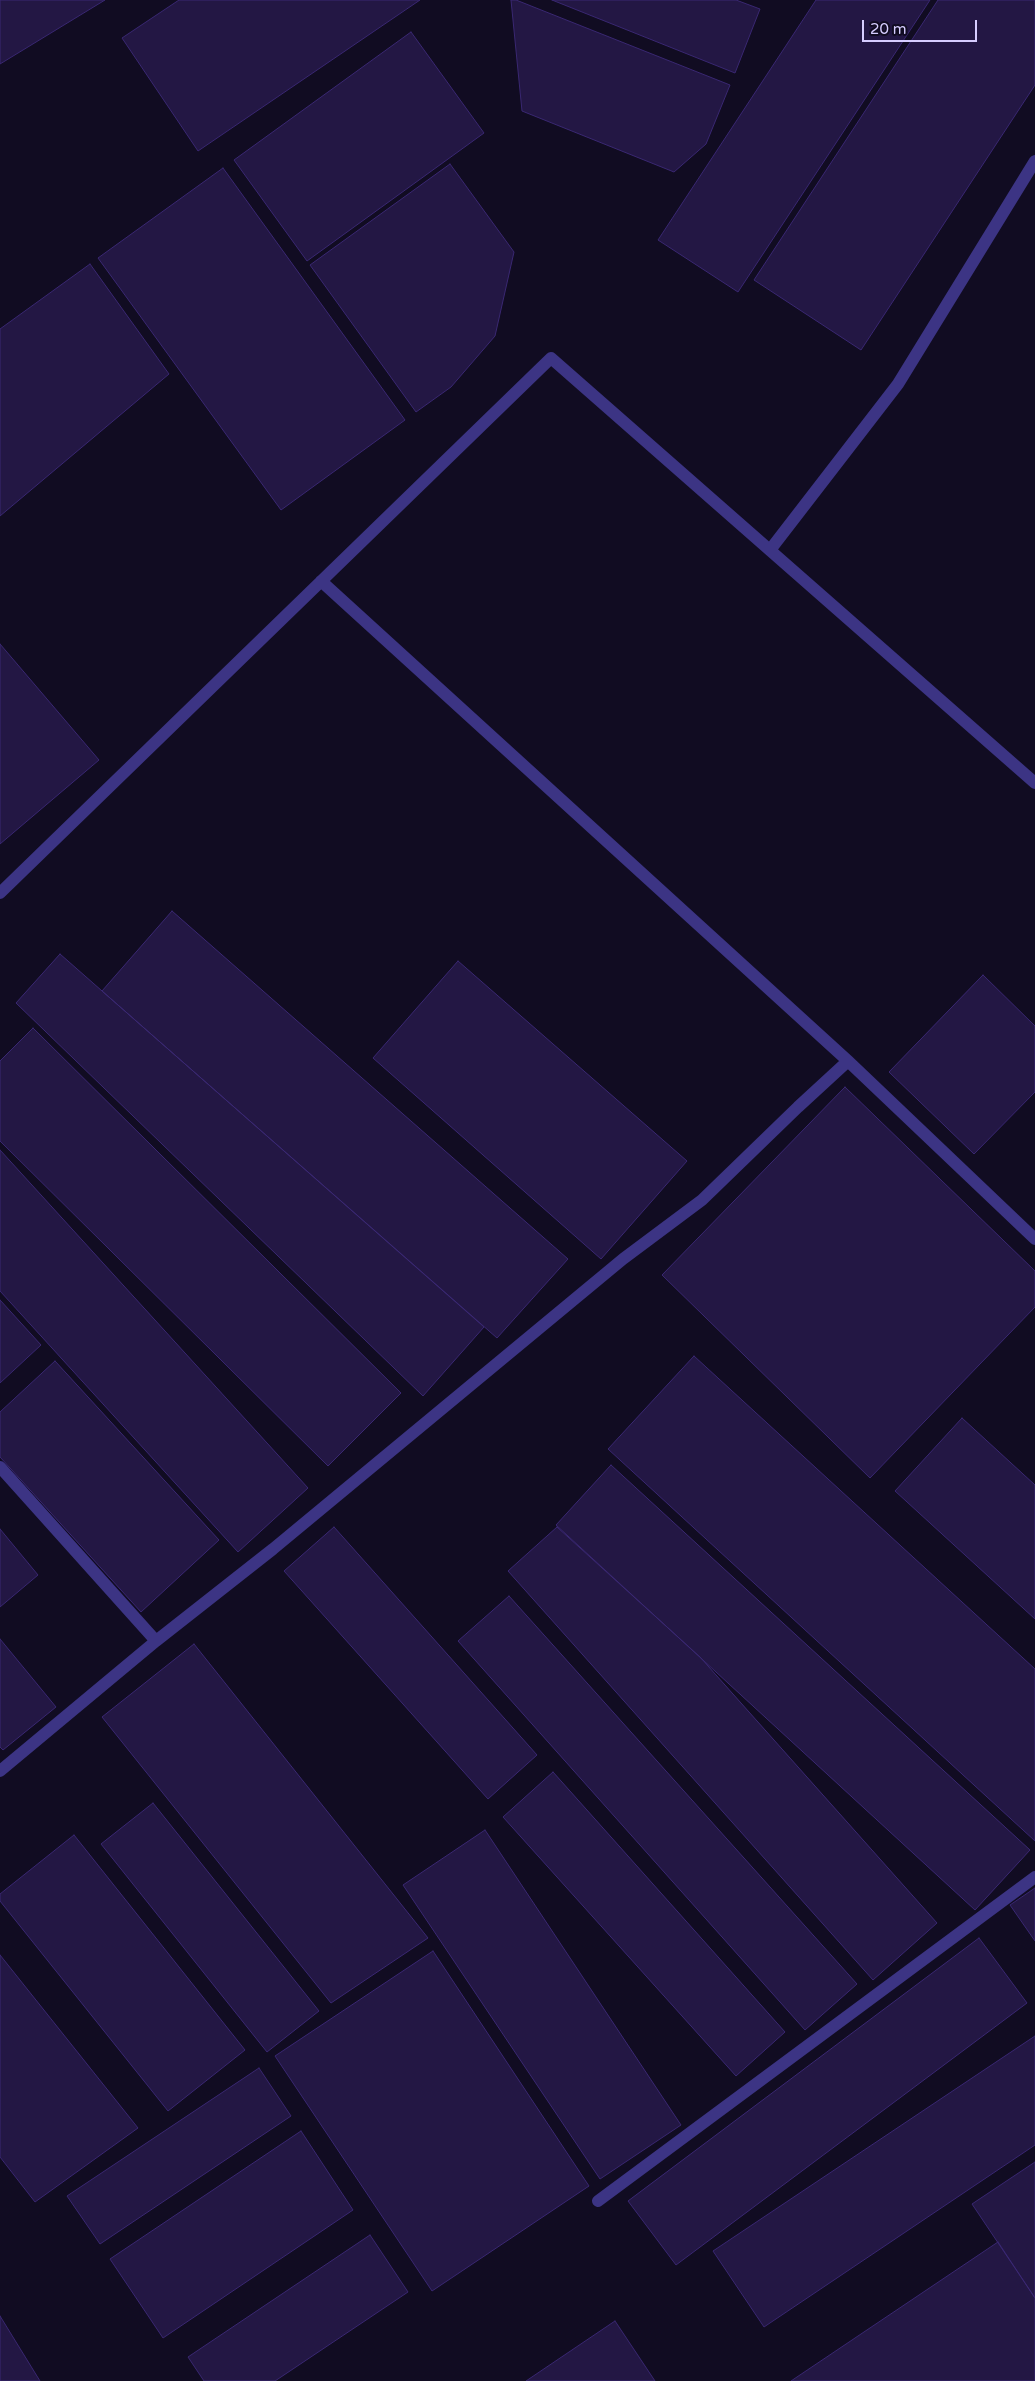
<!DOCTYPE html>
<html>
<head>
<meta charset="utf-8">
<style>
	body { margin:0 }
	#map { position:relative; width:1035px; height:2381px; overflow:hidden; background:#110c22; font-family:"Varela Round",sans-serif }
	canvas { display:block }
	.scale { position:absolute; left:862px; top:20px; width:115px; height:22px; box-sizing:border-box; border:2px solid #d6cdff; border-top:0; padding-left:6px; font-size:15px; line-height:18px; white-space:nowrap; color:#d6cdff; -webkit-text-stroke:4px #110c22; paint-order:stroke }
</style>
</head>
<body>
<div id="map">
<canvas width="1035" height="2381"></canvas>
<div class="scale">20 m</div>
</div>
<script>
const ctx = document.querySelector('canvas').getContext('2d');
ctx.lineJoin = 'round';
function fill(path, color) { ctx.fillStyle = color; ctx.fill(path, 'evenodd'); }
const poly = rows => new Path2D(rows.map(r => 'M' + r).join(''));
function trace(path, color, width, dash) { ctx.strokeStyle = color; ctx.lineWidth = width; ctx.lineCap = dash ? 'butt' : 'round'; ctx.setLineDash(dash || []); ctx.stroke(path); }
const building = poly([
	[0,0,105,0,0,64,0,0],
	[179,0,420,0,198,151,122,38,179,0],
	[511,0,516,0,730,85,706,144,674,172,522,111,511,0],
	[552,0,736,0,760,9,735,73,552,0],
	[816,0,930,0,738,292,658,240,816,0],
	[938,0,1035,0,1035,85,861,350,754,280,938,0],
	[411,32,484,133,307,261,234,160,411,32],
	[450,164,514,252,495,336,451,387,416,412,310,265,450,164],
	[223,168,405,420,281,510,98,258,223,168],
	[90,264,169,374,0,516,0,329,90,264],
	[0,644,99,760,0,844,0,644],
	[172,911,568,1259,497,1338,102,991,172,911],
	[60,954,484,1327,423,1396,16,1003,60,954],
	[458,961,687,1161,601,1259,373,1058,458,961],
	[983,975,1035,1026,1035,1092,974,1154,889,1072,983,975],
	[33,1028,401,1393,328,1466,0,1141,0,1061,33,1028],
	[845,1087,1035,1271,1035,1307,870,1478,662,1275,845,1087],
	[0,1150,308,1488,238,1552,0,1291,0,1150],
	[0,1300,41,1345,0,1383,0,1300],
	[694,1356,1035,1669,1035,1841,608,1449,694,1356],
	[55,1361,219,1540,141,1612,0,1457,0,1412,55,1361],
	[962,1418,1035,1485,1035,1619,895,1491,962,1418],
	[611,1465,1030,1850,975,1910,556,1525,611,1465],
	[334,1527,537,1755,488,1799,284,1571,334,1527],
	[557,1527,700,1657,937,1923,873,1980,508,1571,557,1527],
	[0,1529,38,1575,0,1607,0,1529],
	[509,1596,857,1984,805,2030,458,1641,509,1596],
	[0,1639,56,1707,3,1750,0,1747,0,1639],
	[194,1644,428,1938,331,2003,102,1717,194,1644],
	[553,1772,785,2032,736,2076,503,1817,553,1772],
	[153,1803,319,2011,267,2052,101,1844,153,1803],
	[485,1830,681,2125,600,2179,403,1885,485,1830],
	[74,1835,245,2050,168,2111,0,1901,0,1894,74,1835],
	[1035,1888,1035,1941,1010,1905,1035,1888],
	[979,1938,1027,2003,676,2265,628,2201,979,1938],
	[433,1951,589,2186,432,2291,275,2056,433,1951],
	[0,1955,138,2128,35,2202,0,2157,0,1955],
	[1035,2036,1035,2145,764,2327,713,2251,1035,2036],
	[259,2068,291,2116,100,2244,67,2196,259,2068],
	[301,2131,353,2210,163,2338,110,2259,301,2131],
	[1035,2162,1035,2298,972,2204,1035,2162],
	[370,2235,408,2292,275,2381,204,2381,188,2357,370,2235],
	[998,2242,1035,2298,1035,2381,791,2381,998,2242],
	[0,2316,40,2381,0,2381,0,2316],
	[615,2321,655,2381,526,2381,615,2321]
]);
fill(building, '#231744');
trace(building, '#3a2872', 1);
trace(poly([
	[770,550,898,384,1035,161],
	[321,581,848,1061,1035,1239],
	[0,893,551,358,1035,783],
	[0,1467,156,1641],
	[0,1771,156,1641,273,1549,623,1259,702,1200,798,1107,848,1061],
	[598,2201,1035,1877]
]), '#3c3484', 12);
</script>
</body>
</html>
